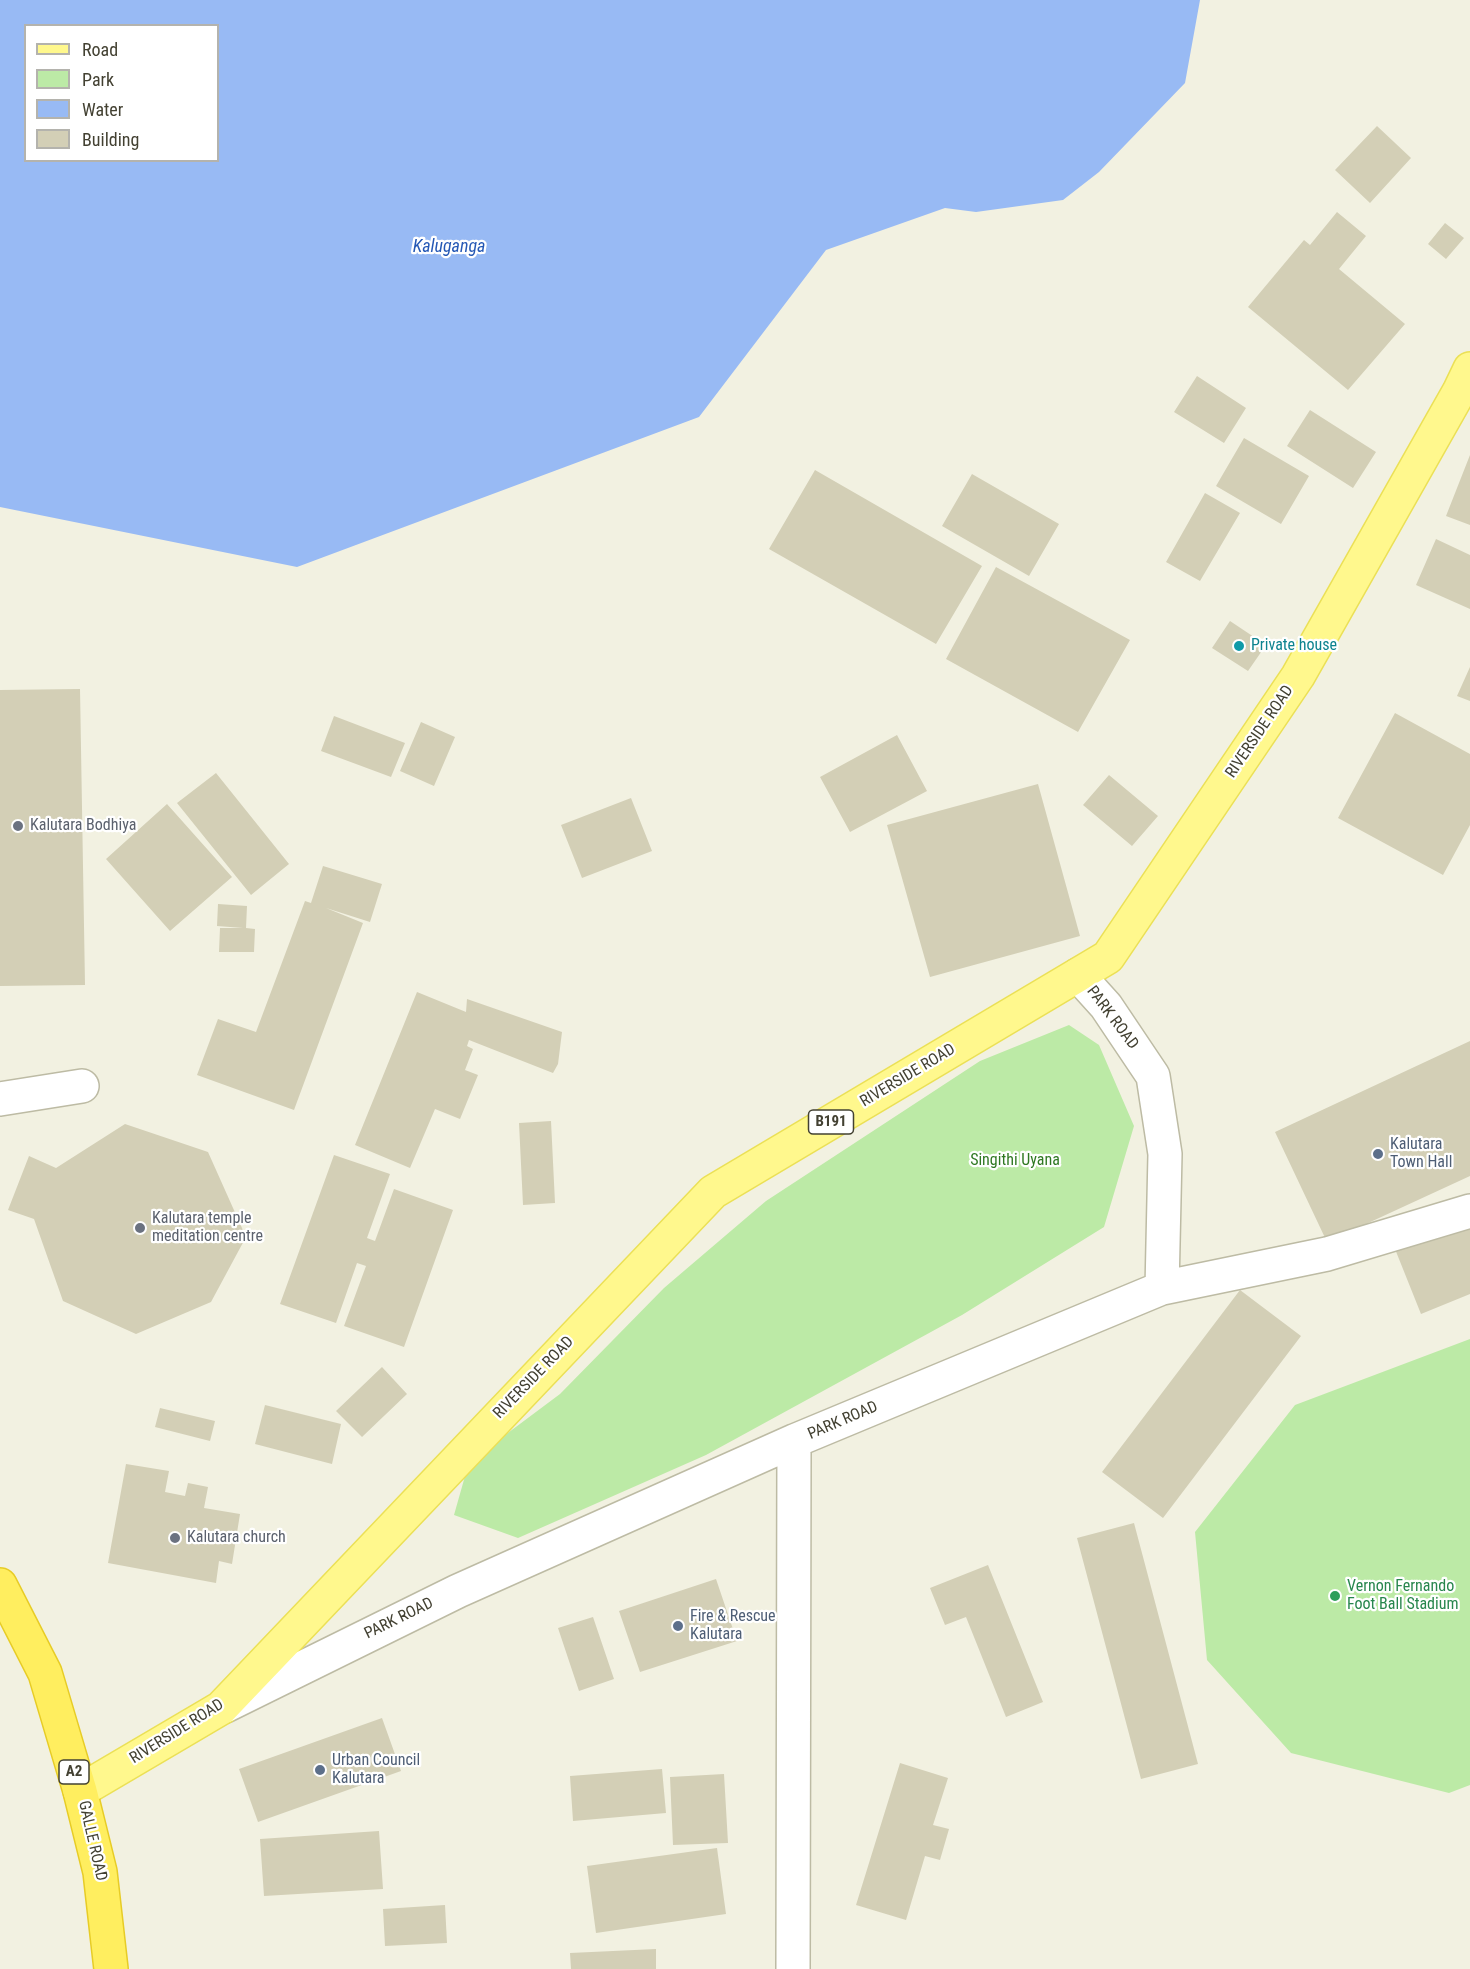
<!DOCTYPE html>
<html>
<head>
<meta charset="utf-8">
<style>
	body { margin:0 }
	#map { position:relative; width:1470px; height:1969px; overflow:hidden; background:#f2f1e1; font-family:"Roboto Condensed",sans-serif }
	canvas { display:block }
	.legend { position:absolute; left:24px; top:24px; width:195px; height:138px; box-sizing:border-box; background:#fff; border:2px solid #b4b3ad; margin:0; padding:8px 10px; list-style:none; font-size:18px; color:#434132 }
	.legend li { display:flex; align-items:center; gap:12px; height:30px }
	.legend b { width:30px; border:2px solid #b4b3ad }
</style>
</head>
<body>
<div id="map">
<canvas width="1470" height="1969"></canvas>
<ul class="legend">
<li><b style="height:8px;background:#fff88d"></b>Road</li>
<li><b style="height:16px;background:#bceaa6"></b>Park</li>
<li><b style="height:16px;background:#98baf4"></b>Water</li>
<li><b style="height:16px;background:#d3cfb6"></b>Building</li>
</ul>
</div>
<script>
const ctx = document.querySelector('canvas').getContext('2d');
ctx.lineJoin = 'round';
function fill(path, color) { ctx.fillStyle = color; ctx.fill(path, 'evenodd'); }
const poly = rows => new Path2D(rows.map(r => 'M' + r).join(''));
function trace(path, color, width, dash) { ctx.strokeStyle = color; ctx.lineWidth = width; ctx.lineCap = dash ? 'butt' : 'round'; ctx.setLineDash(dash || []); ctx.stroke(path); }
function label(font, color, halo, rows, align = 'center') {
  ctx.font = font + ' "Roboto Condensed",sans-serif'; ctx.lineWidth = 4.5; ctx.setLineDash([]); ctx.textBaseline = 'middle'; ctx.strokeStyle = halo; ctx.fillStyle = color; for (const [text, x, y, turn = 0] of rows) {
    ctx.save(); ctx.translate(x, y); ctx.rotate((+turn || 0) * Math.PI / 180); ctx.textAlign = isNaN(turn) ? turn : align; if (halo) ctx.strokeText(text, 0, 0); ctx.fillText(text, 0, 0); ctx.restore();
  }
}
fill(poly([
	[1069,1025,1099,1045,1134,1126,1104,1227,962,1315,706,1455,518,1538,454,1515,469,1462,560,1394,664,1288,766,1201,980,1061],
	[1470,1339,1470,1785,1449,1793,1291,1753,1207,1660,1195,1532,1295,1405]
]), '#bceaa6');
fill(poly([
	[0,0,1200,0,1185,83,1099,172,1063,200,976,212,945,208,826,250,699,417,297,567,0,507],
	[26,26,218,26,218,160,26,160]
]), '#98baf4');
fill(poly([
	[1377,126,1411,158,1370,203,1335,170],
	[1337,212,1366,236,1339,269,1405,324,1348,390,1248,307,1304,240,1310,245],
	[1445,223,1464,238,1446,259,1428,244],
	[1197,376,1246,408,1224,443,1174,412],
	[1310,410,1376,452,1353,488,1287,446],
	[1244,438,1309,476,1281,524,1216,486],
	[1470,455,1470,525,1446,516],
	[815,470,982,566,936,644,769,549],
	[972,474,1059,524,1029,576,942,526],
	[1205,493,1240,513,1200,581,1166,562],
	[1436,539,1470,555,1470,609,1416,585],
	[996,567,1130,640,1078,732,946,659],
	[1230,621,1266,645,1248,671,1212,648],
	[1470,667,1470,701,1457,696],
	[80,689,85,985,0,986,0,690],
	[1395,713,1470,754,1470,825,1443,875,1338,818],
	[334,716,405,743,391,777,321,751],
	[421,722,455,737,434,786,400,771],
	[897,735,927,791,850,832,820,777],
	[216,773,289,864,251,895,177,803],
	[1109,775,1158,816,1132,846,1083,805],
	[1038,784,1080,936,930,977,887,825],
	[631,798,652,851,582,878,561,825],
	[167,804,232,877,170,931,106,859],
	[323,866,382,884,370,922,326,908,363,923,294,1110,197,1075,218,1019,256,1032,305,901,311,903],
	[218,904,247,906,246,928,255,929,254,952,219,952,220,928,243,928,217,926],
	[417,992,466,1012,467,999,562,1032,558,1064,553,1073,469,1040,467,1046,473,1049,465,1070,478,1075,460,1119,435,1109,410,1168,355,1145],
	[1470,1041,1470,1176,1327,1242,1275,1132],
	[551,1121,555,1203,523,1205,519,1123],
	[125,1124,208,1152,246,1237,211,1302,136,1334,63,1301,34,1219,8,1210,29,1156,56,1168],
	[334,1155,390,1174,367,1238,375,1241,394,1189,453,1210,404,1347,344,1326,366,1266,357,1263,336,1323,280,1304],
	[1470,1219,1470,1294,1421,1314,1395,1249],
	[1240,1290,1301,1336,1163,1518,1102,1472],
	[382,1367,407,1394,362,1437,336,1411],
	[265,1405,341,1424,332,1464,255,1444],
	[160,1408,215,1421,210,1441,155,1427],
	[126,1464,169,1471,165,1492,185,1496,188,1483,208,1487,204,1508,240,1514,232,1564,219,1561,216,1583,108,1563],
	[1134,1523,1198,1764,1141,1779,1077,1538],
	[988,1565,1043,1702,1006,1717,966,1617,945,1625,930,1588],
	[716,1579,737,1641,640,1672,619,1611],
	[593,1617,614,1679,579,1691,558,1628],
	[382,1718,401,1771,258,1822,239,1769],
	[900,1763,948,1778,933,1825,949,1829,940,1860,925,1856,906,1920,856,1905],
	[662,1769,666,1813,573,1821,570,1776],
	[724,1774,728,1843,673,1845,670,1777],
	[379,1831,383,1889,264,1896,260,1839],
	[717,1848,726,1914,596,1933,587,1866],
	[445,1905,447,1943,385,1946,383,1909],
	[656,1949,656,1969,571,1969,570,1953]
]), '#d3cfb6');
const minor = poly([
	[0,1099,82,1086],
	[1162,1288,1327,1254,1470,1211],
	[225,1706,458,1591,794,1441,1162,1288,1165,1154,1153,1076,1106,1006,1078,975],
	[793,1969,794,1441]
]);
const major = poly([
	[80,1791,221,1708,713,1192,1108,957,1298,676,1459,392,1470,369]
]);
const highway = poly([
	[0,1585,45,1673,80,1791,100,1872,111,1969]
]);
trace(minor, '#bdbba4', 36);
trace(major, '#ebe056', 36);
trace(highway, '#e7cc26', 36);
trace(minor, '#fff', 33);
trace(major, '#fff88d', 33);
trace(highway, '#ffee5f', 33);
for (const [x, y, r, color] of [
	[1239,646,6,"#0f9aa8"],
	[18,826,6,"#6b7280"],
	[1378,1154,6,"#5c6f8a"],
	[140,1228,6,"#6b7280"],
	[175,1538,6,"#6b7280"],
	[1335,1596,6,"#2e9e5b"],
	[678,1626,6,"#5c6f8a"],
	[320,1770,6,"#5c6f8a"]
]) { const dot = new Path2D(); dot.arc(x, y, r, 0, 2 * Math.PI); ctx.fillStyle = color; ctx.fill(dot); trace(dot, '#fff', 2); }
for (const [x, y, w] of [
	[831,1122,45],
	[74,1772,30]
]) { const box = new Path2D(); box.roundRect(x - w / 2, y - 12, w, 24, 4.5); ctx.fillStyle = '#fff'; ctx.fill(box); trace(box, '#434132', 1.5); }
label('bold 15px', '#434132', null, [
	["B191",831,1122],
	["A2",74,1772]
]);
label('16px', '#0d838f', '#fff', [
	["Private house",1251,646]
], 'left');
label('16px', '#434132', '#fff', [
	["RIVERSIDE ROAD",1260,732,-56],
	["PARK ROAD",1112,1018,53],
	["RIVERSIDE ROAD",908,1076,-31],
	["RIVERSIDE ROAD",534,1378,-46],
	["PARK ROAD",843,1421,-23],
	["PARK ROAD",399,1619,-26],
	["RIVERSIDE ROAD",177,1732,-32],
	["GALLE ROAD",92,1841,77]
]);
label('16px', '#5b616d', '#fff', [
	["Kalutara Bodhiya",30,826],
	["Kalutara temple",152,1219],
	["meditation centre",152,1237],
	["Kalutara church",187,1538]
], 'left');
label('16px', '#4e5e75', '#fff', [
	["Kalutara",1390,1145],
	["Town Hall",1390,1163],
	["Fire & Rescue",690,1617],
	["Kalutara",690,1635],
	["Urban Council",332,1761],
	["Kalutara",332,1779]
], 'left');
label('16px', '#2f7822', '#fff', [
	["Singithi Uyana",1015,1161]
]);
label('16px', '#27864d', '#fff', [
	["Vernon Fernando",1347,1587],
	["Foot Ball Stadium",1347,1605]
], 'left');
label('italic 18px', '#2558b5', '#fff', [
	["Kaluganga",449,247]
]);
</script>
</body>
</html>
